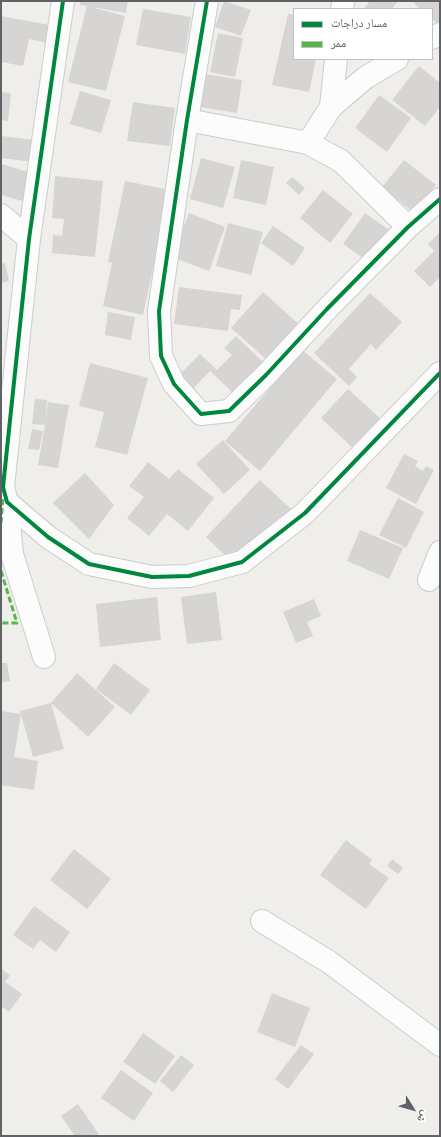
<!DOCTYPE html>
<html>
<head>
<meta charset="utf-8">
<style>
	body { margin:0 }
	#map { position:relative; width:441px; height:1137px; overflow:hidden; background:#efeeea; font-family:Signika,"Noto Naskh Arabic",sans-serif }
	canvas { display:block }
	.frame { position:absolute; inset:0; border:2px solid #5f6368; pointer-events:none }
	.legend { position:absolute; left:293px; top:8px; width:140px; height:52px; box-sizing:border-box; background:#fff; border:1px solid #bfc1c3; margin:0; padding:5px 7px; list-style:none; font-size:12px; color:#5f6368 }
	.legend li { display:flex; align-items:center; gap:8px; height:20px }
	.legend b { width:20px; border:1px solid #bfc1c3 }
	.north { position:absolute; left:393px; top:1089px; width:40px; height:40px; -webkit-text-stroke:3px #fff; paint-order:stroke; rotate:127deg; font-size:11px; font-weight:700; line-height:16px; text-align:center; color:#5f6368 }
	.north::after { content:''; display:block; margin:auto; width:14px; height:18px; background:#5f6368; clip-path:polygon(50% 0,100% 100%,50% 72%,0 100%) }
</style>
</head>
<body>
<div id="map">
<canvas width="441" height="1137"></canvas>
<div class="frame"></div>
<ul class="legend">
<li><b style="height:5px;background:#00873e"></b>مسار دراجات</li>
<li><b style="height:5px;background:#58b549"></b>ممر</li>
</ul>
<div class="north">ش</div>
</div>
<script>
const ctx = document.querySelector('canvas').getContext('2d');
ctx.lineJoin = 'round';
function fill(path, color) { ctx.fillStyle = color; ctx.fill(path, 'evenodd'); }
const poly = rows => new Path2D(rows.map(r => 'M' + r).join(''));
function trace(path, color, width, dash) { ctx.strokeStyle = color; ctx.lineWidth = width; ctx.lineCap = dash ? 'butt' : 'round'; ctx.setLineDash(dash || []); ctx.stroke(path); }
fill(poly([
	[80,1,128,1,126,13,80,5],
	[224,1,251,10,241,36,215,27],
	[370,1,398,1,392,9,364,9],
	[416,1,440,1,440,25,432,19,432,9,420,9,414,3],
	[87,6,125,16,106,91,68,82],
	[143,9,191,17,185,54,136,45],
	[288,14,294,15,294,59,316,59,309,92,272,85],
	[1,16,55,26,52,44,29,39,23,66,1,62],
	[218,33,243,38,235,77,210,72],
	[419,66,440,83,440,107,425,126,392,100],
	[205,74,242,80,237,113,200,107],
	[80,91,111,100,101,133,70,124],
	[1,92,11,93,8,121,1,120],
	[379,95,411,118,387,152,355,128],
	[133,102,175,108,170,146,127,141],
	[1,136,36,140,33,162,1,158],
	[201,158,235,167,223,208,190,199],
	[241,160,274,167,266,205,233,198],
	[404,160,436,185,414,213,382,187],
	[2,164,34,174,25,202,1,195,1,169],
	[55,176,103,181,95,257,52,253,53,235,62,236,64,219,52,218],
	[292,177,305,188,299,195,286,183],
	[125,181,170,190,143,315,103,306,112,263,108,262],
	[323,190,353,214,330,243,300,218],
	[189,213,225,227,209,271,172,257],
	[365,213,392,232,366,260,343,244],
	[228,223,263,232,251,275,216,266],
	[273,226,305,248,293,266,261,243],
	[440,232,440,277,430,287,414,271,434,251,428,244],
	[5,263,9,281,1,283,1,264],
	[179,287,242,295,240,310,231,309,228,331,174,324],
	[263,292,303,328,268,361,231,328],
	[370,293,402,322,376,350,371,344,349,369,357,377,349,386,314,353],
	[108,312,135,317,131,340,105,335],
	[236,336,264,363,234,394,210,371,192,390,178,376,200,354,217,370,232,355,224,348],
	[302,350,337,379,260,471,225,441],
	[90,363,148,378,127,455,95,447,104,412,79,406],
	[348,389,383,421,355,450,321,418],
	[35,399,47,400,45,423,48,402,69,405,58,468,38,465,45,425,32,424],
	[32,429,43,431,39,450,28,449],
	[223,440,250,470,224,494,196,464],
	[404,454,418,461,415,466,423,471,426,466,434,470,416,504,386,488],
	[148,462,169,479,178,469,214,498,188,531,167,514,149,536,127,518,144,497,129,486],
	[85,473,114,505,89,539,53,503],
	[260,480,291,509,249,554,231,561,206,537],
	[398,498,424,512,406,548,379,535],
	[360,530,403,548,389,579,347,561],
	[216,592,222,640,187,644,181,597],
	[157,597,161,640,100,647,96,604],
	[314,599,321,616,307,622,313,636,296,643,283,612],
	[1,663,7,663,10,681,1,682],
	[114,663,150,690,131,715,96,689],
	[77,673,115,707,88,737,51,703,64,749,33,757,20,711,51,703],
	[1,711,21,714,14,757,38,761,34,790,1,785],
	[346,840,372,860,369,864,389,878,366,909,320,875],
	[74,849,111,879,87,909,50,880],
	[392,859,403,868,398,874,387,866],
	[34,906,70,932,56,952,40,940,33,949,13,935],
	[1,969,10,975,5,982,22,994,9,1012,1,1006],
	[272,993,310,1008,295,1047,257,1032],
	[143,1033,175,1056,155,1084,123,1062],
	[301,1045,314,1054,288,1089,275,1079],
	[181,1055,194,1065,173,1092,160,1081],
	[121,1070,153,1093,134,1121,101,1098],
	[78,1104,100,1136,75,1136,61,1116]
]), '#d6d5d3');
const street = poly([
	[63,1,29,239,3,487,7,502,48,537,89,564,152,577,189,576,242,562,305,513,440,373],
	[207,1,187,120,159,311,161,356,174,384,201,414,229,411,266,375,327,309,408,227,440,199],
	[342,9,343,1],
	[432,38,440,34],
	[331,107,365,78,397,59],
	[187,120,308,143,331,107,336,59],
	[308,143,341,161,408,227],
	[1,215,29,239],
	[7,502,12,554,44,657],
	[429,580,440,552],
	[262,921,329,962,440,1045]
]);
trace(street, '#cbcccc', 24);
trace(street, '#fdfcfc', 22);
trace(poly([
	[1,523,3,497],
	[1,571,17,623,1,623]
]), '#58b549', 3, [6, 3]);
trace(poly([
	[63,1,29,239,3,487,7,502,48,537,89,564,152,577,189,576,242,562,305,513,440,373],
	[207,1,187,120,159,311,161,356,174,384,201,414,229,411,266,375,327,309,408,227,440,199]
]), '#00873e', 4);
</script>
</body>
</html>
